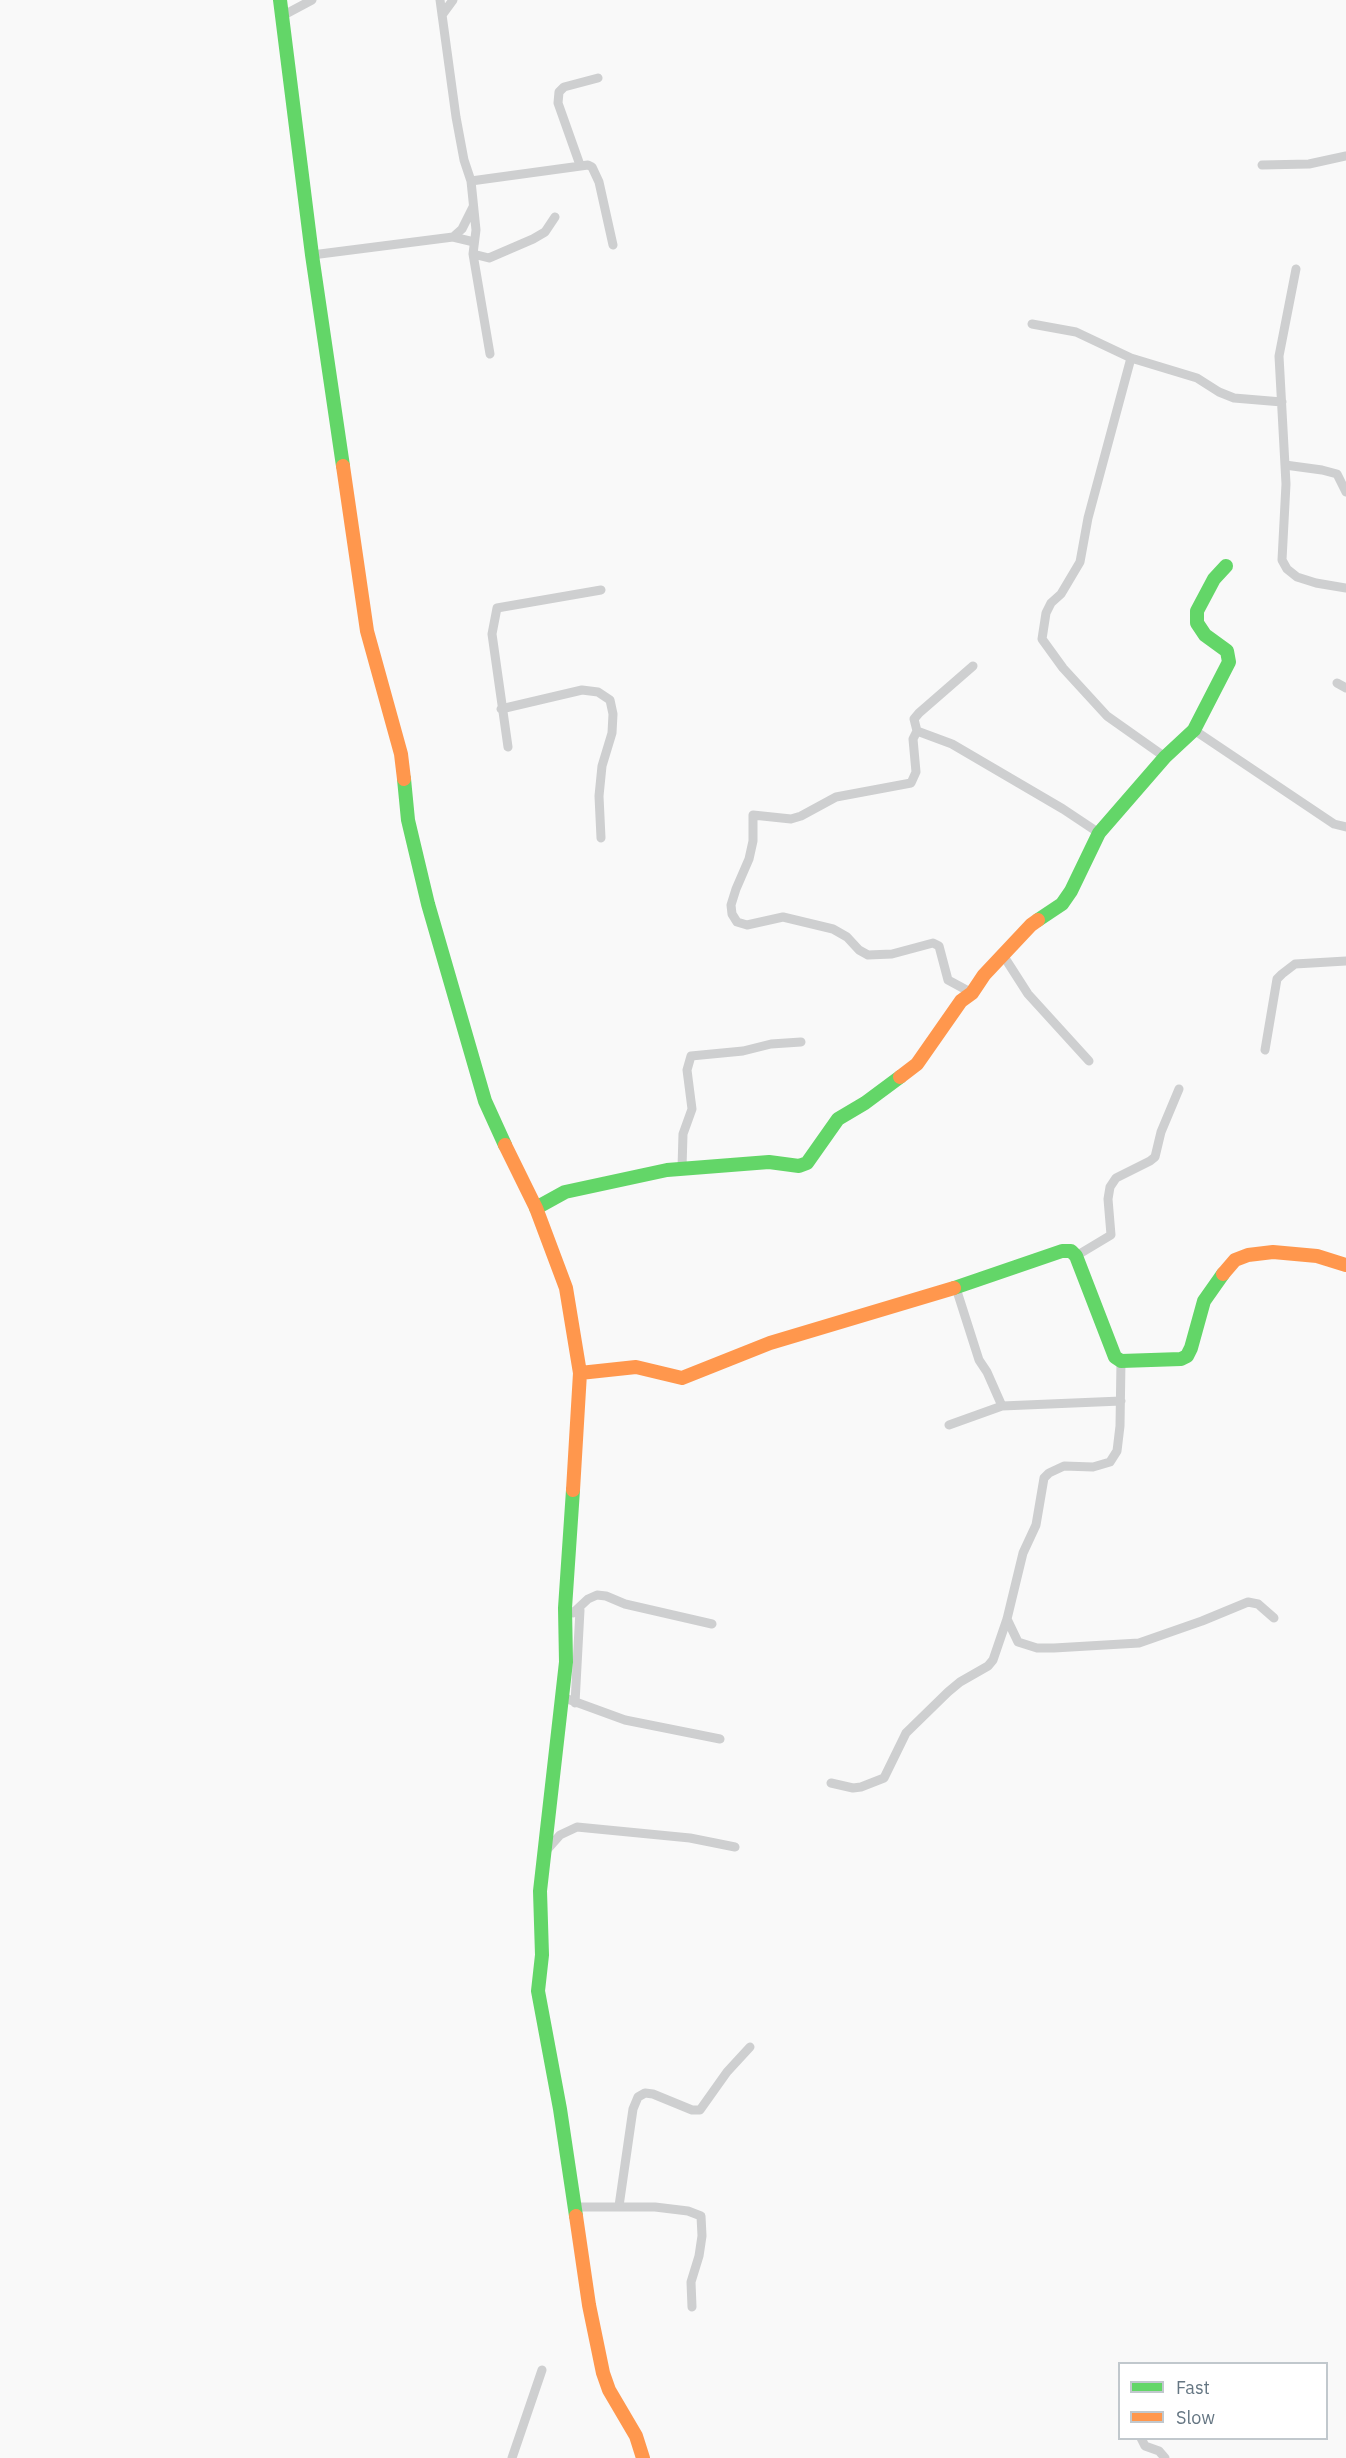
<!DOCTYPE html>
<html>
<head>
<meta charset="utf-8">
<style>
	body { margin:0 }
	#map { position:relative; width:1346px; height:2458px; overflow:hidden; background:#f9f9f9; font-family:"IBM Plex Sans",sans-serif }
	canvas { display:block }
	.legend { position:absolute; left:1118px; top:2362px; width:210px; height:78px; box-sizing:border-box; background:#fff; border:2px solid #c1c8cd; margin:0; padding:8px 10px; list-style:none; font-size:18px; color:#657683 }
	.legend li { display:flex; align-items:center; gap:12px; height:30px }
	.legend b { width:30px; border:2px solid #c1c8cd }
</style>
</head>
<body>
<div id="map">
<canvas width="1346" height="2458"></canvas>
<ul class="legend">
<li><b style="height:8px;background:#63d668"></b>Fast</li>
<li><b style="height:8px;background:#ff974d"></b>Slow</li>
</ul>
</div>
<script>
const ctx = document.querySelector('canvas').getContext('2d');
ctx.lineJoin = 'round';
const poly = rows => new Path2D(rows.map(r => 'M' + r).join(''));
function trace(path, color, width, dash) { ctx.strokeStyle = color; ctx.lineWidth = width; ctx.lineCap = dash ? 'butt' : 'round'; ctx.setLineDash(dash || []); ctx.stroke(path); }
trace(poly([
	[440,0,456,117,464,160,471,181,476,230,473,254,490,354],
	[442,15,453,0],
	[282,16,312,0],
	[580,165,558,103,559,92,564,87,598,78],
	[1262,165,1309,164,1346,156],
	[471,181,588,165,592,167,599,182,613,245],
	[453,237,462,229,473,207],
	[473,254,489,258,533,239,545,232,555,217],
	[312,255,453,237,474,242],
	[1296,269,1279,356,1286,484,1282,560,1287,569,1297,577,1316,583,1346,588],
	[1032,324,1076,332,1131,358,1197,378,1219,392,1234,398,1282,402],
	[1131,358,1088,518,1080,562,1061,594,1051,603,1046,613,1042,639,1063,668,1107,716,1165,757],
	[1285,465,1322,470,1337,474,1346,492],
	[973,666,919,713,914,719,917,731,952,744,1063,809,1099,833],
	[1337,683,1346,688],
	[501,709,582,690,598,692,610,700,613,714,612,733,602,766,599,796,601,838],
	[1194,730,1334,824,1346,827],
	[917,731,913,739,916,772,911,783,836,797,801,816,791,819,753,815,753,841,749,859,736,889,731,905,732,914,737,922,747,925,783,917,833,929,847,937,859,950,868,955,892,954,933,943,939,946,948,980,972,993],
	[508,747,492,634,497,608,601,590],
	[1003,955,1028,994,1089,1061],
	[1265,1050,1277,979,1282,974,1295,964,1346,961],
	[682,1168,683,1134,692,1109,687,1070,691,1056,743,1051,771,1044,801,1042],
	[1076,1256,1111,1235,1108,1199,1110,1187,1116,1178,1150,1161,1155,1157,1161,1132,1179,1089],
	[956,1288,979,1360,987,1372,1002,1406],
	[949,1425,1002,1406,1121,1401],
	[565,1608,573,1613,588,1599,597,1595,606,1596,625,1604,712,1624],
	[1007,1619,1018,1642,1037,1648,1054,1648,1139,1643,1202,1621,1248,1602,1258,1604,1274,1618],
	[562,1697,625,1720,720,1739],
	[575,1703,580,1610],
	[831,1783,853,1788,861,1787,884,1778,906,1733,948,1692,960,1682,988,1666,993,1660,1007,1619,1023,1553,1036,1525,1044,1478,1049,1473,1064,1466,1093,1467,1110,1462,1117,1451,1120,1426,1121,1361],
	[545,1852,560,1835,577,1827,690,1838,735,1847],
	[619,2206,633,2109,638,2097,645,2093,653,2094,692,2110,700,2110,727,2072,750,2047],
	[576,2207,655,2207,688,2211,701,2216,702,2236,699,2256,691,2282,692,2307],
	[1141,2438,1145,2446,1159,2451,1165,2458],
	[512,2458,542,2370]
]), '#cecfd0', 9);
trace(poly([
	[280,0,312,255,343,466],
	[404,779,408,820,428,904,485,1101,505,1145],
	[1038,920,1062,904,1071,891,1099,833,1165,757,1194,730,1229,662,1227,651,1205,635,1197,623,1197,611,1214,579,1226,566],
	[536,1208,565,1192,667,1170,769,1162,799,1166,807,1163,838,1119,865,1103,900,1077],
	[954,1288,1062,1251,1071,1251,1076,1256,1115,1357,1121,1361,1181,1359,1187,1356,1191,1348,1204,1301,1223,1274],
	[573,1490,565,1608,566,1662,540,1891,542,1955,538,1991,560,2109,576,2216]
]), '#63d668', 14);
trace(poly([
	[343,466,367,631,401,754,404,779],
	[900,1077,917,1064,961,1001,972,993,984,975,1031,925,1038,920],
	[505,1145,536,1208,566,1288,580,1373,573,1490],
	[1223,1274,1235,1260,1248,1255,1273,1252,1317,1256,1346,1265],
	[580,1373,636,1367,682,1378,770,1343,954,1288],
	[576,2216,589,2305,603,2373,609,2390,636,2436,643,2458]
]), '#ff974d', 14);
</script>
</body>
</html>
